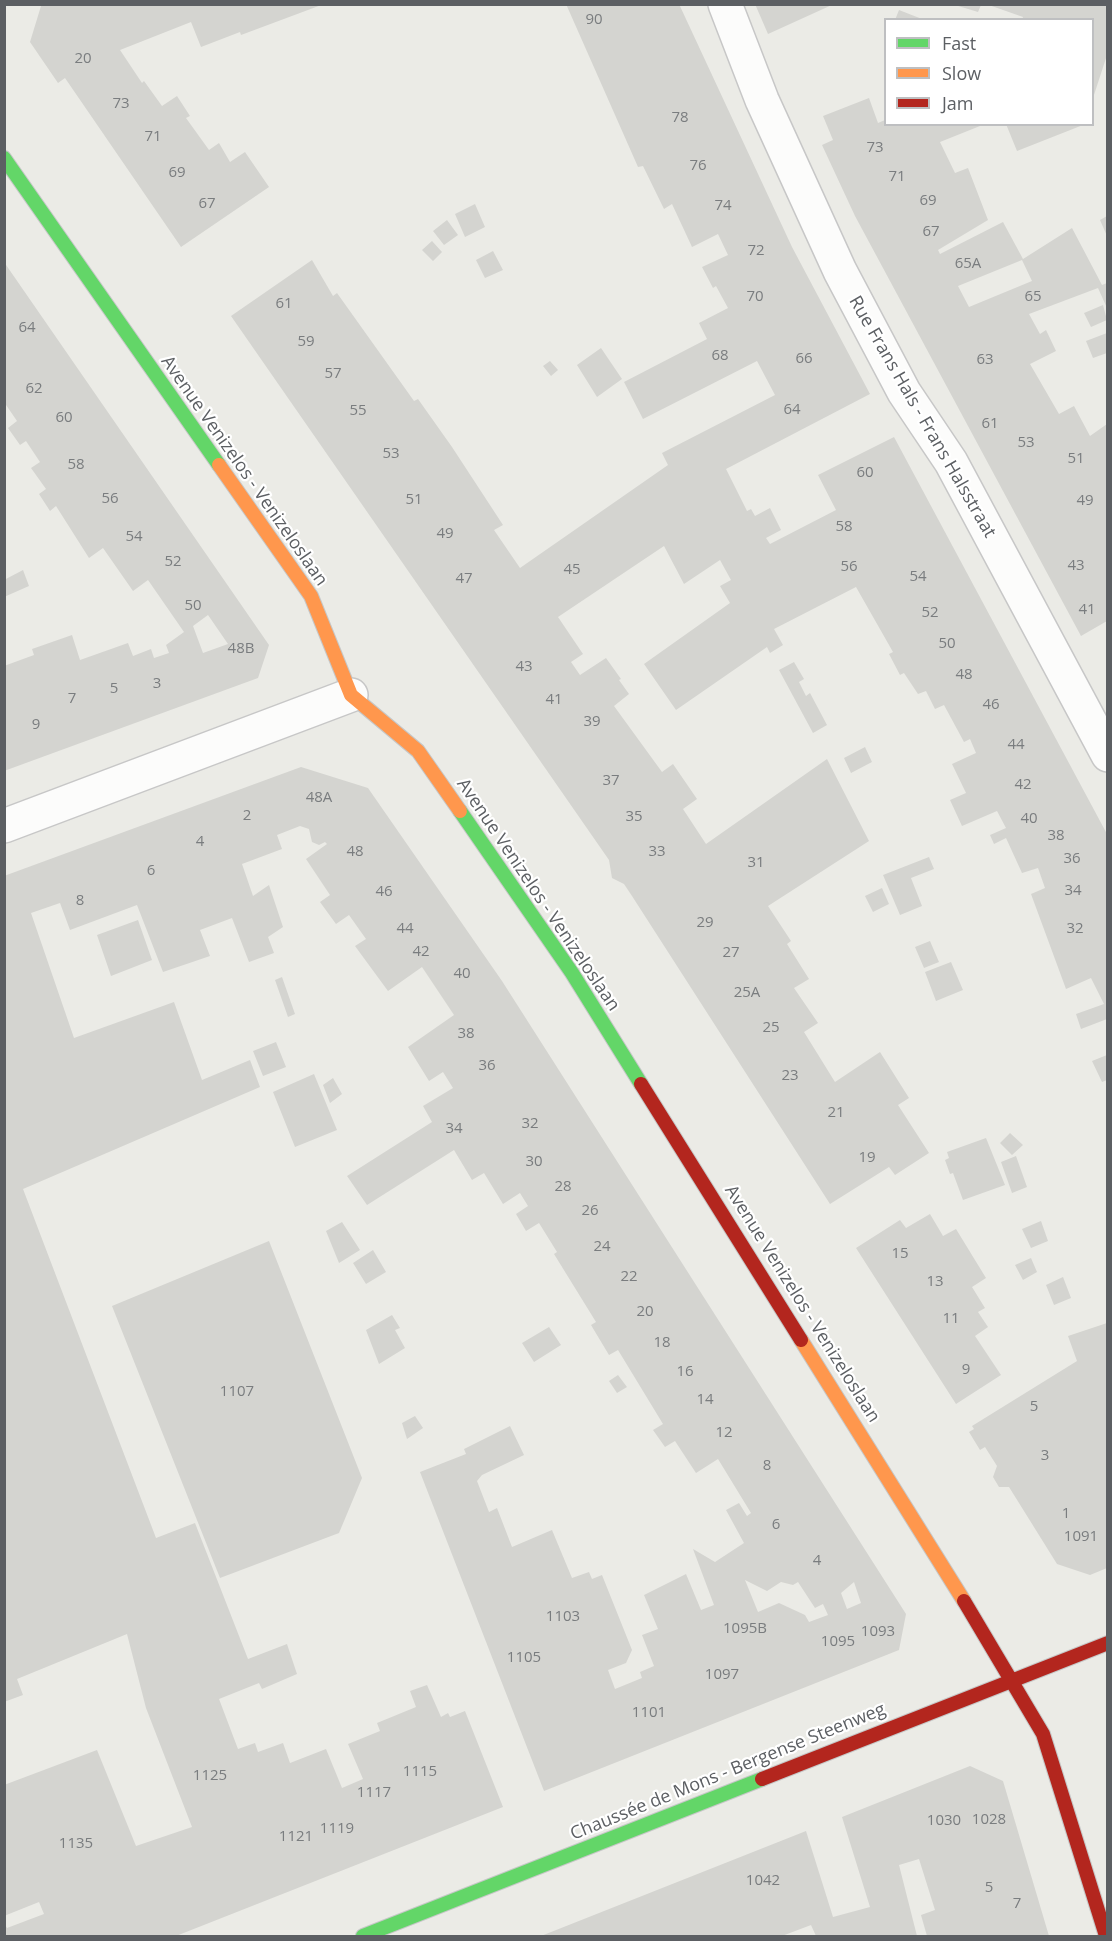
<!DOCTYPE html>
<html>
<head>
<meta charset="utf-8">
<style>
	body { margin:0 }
	#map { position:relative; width:1112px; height:1941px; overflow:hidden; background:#ebebe6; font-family:"Open Sans",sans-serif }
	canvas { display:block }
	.frame { position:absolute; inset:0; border:6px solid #5c5f63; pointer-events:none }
	.legend { position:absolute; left:884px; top:18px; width:210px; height:108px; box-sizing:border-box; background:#fff; border:2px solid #bebfc1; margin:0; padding:8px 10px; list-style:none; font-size:18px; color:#5c5f63 }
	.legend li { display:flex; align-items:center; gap:12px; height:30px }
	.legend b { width:30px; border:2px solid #bebfc1 }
</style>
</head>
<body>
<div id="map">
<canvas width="1112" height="1941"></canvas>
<div class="frame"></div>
<ul class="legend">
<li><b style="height:8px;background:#63d668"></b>Fast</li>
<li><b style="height:8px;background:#ff974d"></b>Slow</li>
<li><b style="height:8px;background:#b3261e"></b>Jam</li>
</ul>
</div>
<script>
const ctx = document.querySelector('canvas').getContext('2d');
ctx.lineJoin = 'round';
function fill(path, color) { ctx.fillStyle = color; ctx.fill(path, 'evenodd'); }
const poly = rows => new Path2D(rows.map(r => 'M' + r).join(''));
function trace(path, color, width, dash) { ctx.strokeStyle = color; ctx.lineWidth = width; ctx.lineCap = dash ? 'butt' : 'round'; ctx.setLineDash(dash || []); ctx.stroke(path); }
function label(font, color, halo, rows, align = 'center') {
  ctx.font = font + ' "Open Sans",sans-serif'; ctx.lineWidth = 4.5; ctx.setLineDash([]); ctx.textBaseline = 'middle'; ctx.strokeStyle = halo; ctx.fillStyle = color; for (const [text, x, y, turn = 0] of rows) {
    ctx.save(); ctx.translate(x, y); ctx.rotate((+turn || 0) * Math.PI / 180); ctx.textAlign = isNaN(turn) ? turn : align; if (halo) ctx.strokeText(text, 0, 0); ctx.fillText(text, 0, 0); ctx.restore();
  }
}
fill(poly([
	[47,4,324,4,241,35,240,32,201,47,191,22,120,50,142,83,144,81,162,106,177,96,190,116,186,118,209,150,219,143,230,162,245,152,269,187,181,247,65,78,58,83,30,42,41,6],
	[566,4,679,4,792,247,870,394,726,469,747,511,751,509,755,516,770,508,781,530,766,538,770,544,836,510,818,475,894,437,1107,834,1107,1019,1081,1029,1076,1014,1104,1004,1091,978,1066,989,1031,894,1045,888,1038,868,1022,873,1006,838,994,844,990,835,1006,828,997,811,962,826,950,800,966,793,952,764,976,753,970,739,964,742,944,705,935,709,926,691,918,694,904,673,900,675,889,654,893,652,856,587,774,629,783,645,770,653,767,647,676,710,644,664,730,603,720,586,731,580,720,560,684,584,664,546,558,617,583,654,571,662,580,675,606,658,621,679,619,680,629,694,614,706,662,772,673,764,697,799,683,809,706,844,827,759,869,841,768,906,791,941,787,944,809,979,794,988,818,1023,804,1032,835,1082,880,1052,909,1098,898,1105,929,1153,895,1175,889,1167,830,1204,632,896,624,884,612,878,609,860,231,316,312,260,333,296,337,293,414,401,418,399,452,447,503,525,494,530,520,568,668,465,662,453,775,395,757,361,643,419,624,382,707,339,699,323,728,308,716,286,713,288,702,267,728,255,718,234,692,247,672,204,664,209,643,166,638,167],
	[755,4,834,4,768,34],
	[986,4,1107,4,1107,55,1093,98,1092,20,1022,20,1023,17],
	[955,5,981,5,978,12],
	[899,10,922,19,922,20,895,20],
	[869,98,878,123,885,120,885,124,985,124,940,142,955,173,968,168,988,220,938,250,940,254,1003,222,1023,259,1072,228,1102,285,1107,283,1107,308,1098,288,1029,314,1040,334,1046,330,1056,351,1030,364,1059,414,1074,406,1090,436,1107,424,1107,621,1081,636,855,216,822,145,833,140,823,116],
	[1022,260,1032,281,969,307,958,286],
	[1006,124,1083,124,1083,125,1017,151],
	[475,204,485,227,465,237,455,214],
	[1107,216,1107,236,1100,220],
	[447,220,458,235,444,245,433,231],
	[432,241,442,252,433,261,422,250],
	[493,251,503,270,485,278,476,260],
	[4,262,269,645,258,678,4,771,4,666,34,655,32,649,72,635,80,660,128,643,133,656,151,649,154,658,169,653,166,645,184,632,148,580,133,591,103,548,89,558,56,506,50,511,39,494,46,489,31,468,40,462,26,441,20,445,8,428,17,421,4,402],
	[208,615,228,644,203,653,193,626],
	[1103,305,1107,320,1091,327,1084,313],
	[1107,333,1107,353,1093,358,1086,341],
	[601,348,622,379,597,397,577,365],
	[550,361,558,370,551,376,543,366],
	[23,570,29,586,4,597,4,580],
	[794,662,804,679,799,682,806,696,810,693,827,725,813,733,779,670],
	[865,747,872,762,851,773,844,758],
	[301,767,368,788,502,981,906,1614,899,1650,544,1791,420,1472,466,1454,464,1449,510,1426,524,1455,482,1475,477,1481,489,1512,497,1508,512,1547,552,1530,572,1578,589,1572,592,1579,602,1575,632,1650,626,1663,608,1670,615,1689,642,1678,640,1672,654,1666,642,1635,658,1629,644,1595,686,1574,701,1610,714,1605,693,1549,715,1562,744,1543,726,1510,739,1503,747,1516,751,1513,718,1459,696,1473,675,1441,665,1447,653,1430,663,1424,618,1350,609,1355,591,1325,596,1322,554,1254,557,1252,539,1223,526,1231,516,1214,528,1206,520,1193,503,1204,484,1173,472,1180,454,1150,367,1205,347,1176,432,1122,423,1106,453,1088,443,1072,429,1081,408,1047,454,1015,422,967,388,991,355,946,366,939,349,915,336,924,320,902,330,895,306,859,327,844,325,842,319,845,312,842,309,829,300,826,277,835,282,849,242,864,253,896,269,885,283,927,268,937,274,953,249,962,232,918,200,930,210,956,163,972,137,905,70,930,60,903,31,913,74,1038,174,1002,202,1080,250,1060,260,1087,23,1189,156,1538,195,1523,248,1659,287,1644,297,1674,262,1689,259,1683,219,1699,238,1749,255,1743,258,1752,283,1743,290,1763,326,1749,342,1788,363,1779,348,1744,380,1731,377,1723,416,1707,410,1691,427,1685,441,1717,448,1713,450,1717,465,1711,503,1807,176,1936,4,1936,4,1923,7,1928,44,1914,39,1902,4,1916,4,1785,97,1750,136,1846,192,1827,146,1708,127,1634,17,1679,23,1695,4,1702,4,876],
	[745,1580,767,1591,781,1582,793,1585,798,1582,815,1608,823,1604,828,1615,809,1622,805,1615,779,1603,758,1612],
	[854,1582,861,1603,847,1609,841,1593],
	[929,857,934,869,911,878,922,906,900,915,883,875],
	[882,888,889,904,873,912,865,896],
	[138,920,152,960,111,976,97,935],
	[930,941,939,962,924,968,915,947],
	[951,962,963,990,936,1001,925,972],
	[282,977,295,1014,288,1017,275,980],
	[276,1042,286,1067,263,1076,253,1051],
	[1107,1055,1107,1080,1102,1082,1092,1061],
	[314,1074,337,1130,295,1147,273,1092],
	[333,1078,342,1094,330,1103,323,1085],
	[1010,1133,1023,1145,1012,1155,1000,1143],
	[986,1138,1005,1185,963,1200,953,1173,950,1174,945,1160,949,1158,947,1152],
	[1016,1156,1027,1187,1012,1193,1001,1162],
	[930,1214,943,1236,956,1229,986,1278,972,1287,985,1308,978,1312,988,1327,975,1336,1001,1375,956,1404,856,1248,900,1220,906,1228],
	[1041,1221,1048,1241,1031,1248,1022,1229],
	[342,1222,360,1250,339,1263,326,1231],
	[269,1241,362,1478,339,1533,220,1578,112,1306],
	[373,1250,386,1272,366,1284,353,1263],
	[1031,1258,1037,1272,1023,1280,1015,1265],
	[1063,1277,1071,1298,1054,1305,1046,1285],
	[392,1315,400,1328,395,1330,405,1348,379,1364,366,1330],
	[1107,1323,1107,1568,1090,1575,1057,1564,1009,1487,999,1487,993,1477,997,1466,985,1447,980,1450,969,1432,974,1429,972,1426,1077,1361,1068,1336],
	[549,1327,561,1345,534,1362,522,1343],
	[618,1375,627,1387,617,1393,609,1381],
	[415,1416,423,1428,407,1439,402,1423],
	[970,1766,1003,1781,1049,1936,927,1936,921,1915,935,1910,919,1859,899,1865,917,1936,816,1936,811,1925,782,1936,541,1936,806,1831,833,1917,870,1907,842,1817]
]), '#d4d4d0');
const street = poly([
	[725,4,762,100,840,271,904,392,951,462,1108,755],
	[4,826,351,695]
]);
const fast = poly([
	[4,158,219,465],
	[460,811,572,973,641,1084],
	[363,1936,762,1779]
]);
const slow = poly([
	[219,465,311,596,351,695,418,751,460,811],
	[801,1340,964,1601]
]);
const jam = poly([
	[641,1084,801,1340],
	[964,1601,1043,1734,1106,1936],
	[762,1779,1108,1643]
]);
trace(street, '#c7c7c7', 36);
trace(fast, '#c6c7c7', 16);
trace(slow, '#c6c7c7', 16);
trace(jam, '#c6c7c7', 16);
trace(street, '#fcfcfb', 33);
trace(fast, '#63d668', 14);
trace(slow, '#ff974d', 14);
trace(jam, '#b3261e', 14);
label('15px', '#7a7d7f', null, [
	["90",594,20],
	["20",83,59],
	["73",121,104],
	["78",680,118],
	["71",153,137],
	["73",875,148],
	["76",698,166],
	["69",177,173],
	["71",897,177],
	["69",928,201],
	["67",207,204],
	["74",723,206],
	["67",931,232],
	["72",756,251],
	["65A",968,264],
	["70",755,297],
	["65",1033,297],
	["61",284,304],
	["64",27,328],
	["59",306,342],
	["68",720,356],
	["66",804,359],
	["63",985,360],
	["57",333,374],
	["62",34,389],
	["64",792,410],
	["55",358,411],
	["60",64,418],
	["61",990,424],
	["53",1026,443],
	["53",391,454],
	["51",1076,459],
	["58",76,465],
	["60",865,473],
	["56",110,499],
	["51",414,500],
	["49",1085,501],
	["58",844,527],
	["49",445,534],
	["54",134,537],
	["52",173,562],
	["43",1076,566],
	["56",849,567],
	["45",572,570],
	["54",918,577],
	["47",464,579],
	["50",193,606],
	["41",1087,610],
	["52",930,613],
	["50",947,644],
	["48B",241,649],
	["43",524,667],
	["48",964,675],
	["3",157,684],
	["5",114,689],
	["7",72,699],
	["41",554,700],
	["46",991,705],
	["39",592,722],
	["9",36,725],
	["44",1016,745],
	["37",611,781],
	["42",1023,785],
	["48A",319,798],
	["2",247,816],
	["35",634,817],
	["40",1029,819],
	["38",1056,836],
	["4",200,842],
	["48",355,852],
	["33",657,852],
	["36",1072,859],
	["31",756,863],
	["6",151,871],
	["34",1073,891],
	["46",384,892],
	["8",80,901],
	["29",705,923],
	["44",405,929],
	["32",1075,929],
	["42",421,952],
	["27",731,953],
	["40",462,974],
	["25A",747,993],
	["25",771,1028],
	["38",466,1034],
	["36",487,1066],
	["23",790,1076],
	["21",836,1113],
	["32",530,1124],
	["34",454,1129],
	["19",867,1158],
	["30",534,1162],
	["28",563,1187],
	["26",590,1211],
	["24",602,1247],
	["15",900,1254],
	["22",629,1277],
	["13",935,1282],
	["20",645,1312],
	["11",951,1319],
	["18",662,1343],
	["9",966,1370],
	["16",685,1372],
	["1107",237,1392],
	["14",705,1400],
	["5",1034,1407],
	["12",724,1433],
	["3",1045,1456],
	["8",767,1466],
	["1",1066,1514],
	["6",776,1525],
	["1091",1081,1537],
	["4",817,1561],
	["1103",563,1617],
	["1095B",745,1629],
	["1093",878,1632],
	["1095",838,1642],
	["1105",524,1658],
	["1097",722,1675],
	["1101",649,1713],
	["1115",420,1772],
	["1125",210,1776],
	["1117",374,1793],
	["1028",989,1820],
	["1030",944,1821],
	["1119",337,1829],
	["1121",296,1837],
	["1135",76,1844],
	["1042",763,1881],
	["5",989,1888],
	["7",1017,1904]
]);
label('18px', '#5c5f63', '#fff', [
	["Rue Frans Hals - Frans Halsstraat",922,417,60],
	["Avenue Venizelos - Venizeloslaan",244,471,55],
	["Avenue Venizelos - Venizeloslaan",538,895,56],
	["Avenue Venizelos - Venizeloslaan",802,1304,58],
	["Chaussée de Mons - Bergense Steenweg",728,1772,-22]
]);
</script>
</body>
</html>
